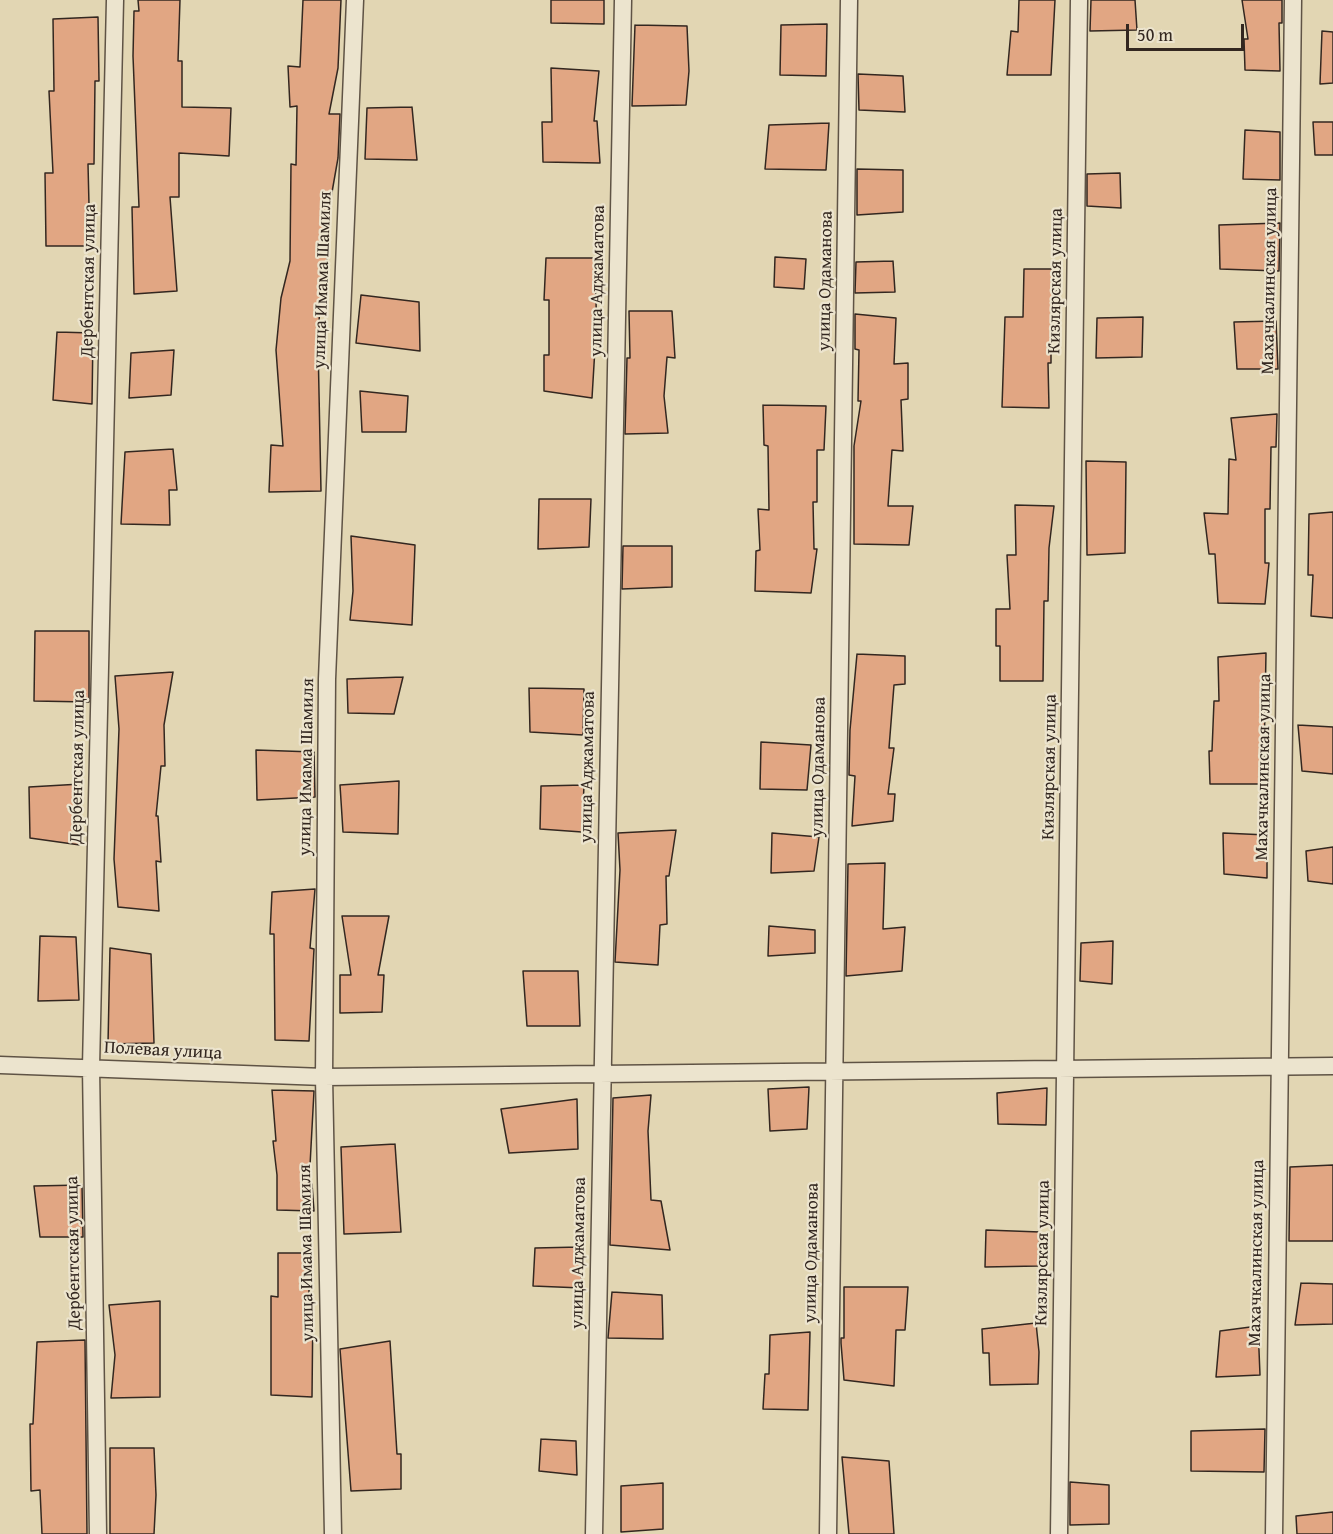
<!DOCTYPE html>
<html>
<head>
<meta charset="utf-8">
<style>
	body { margin:0 }
	#map { position:relative; width:1333px; height:1534px; overflow:hidden; background:#e2d6b3; font-family:"Gentium Book Plus",serif }
	canvas { display:block }
	.scale { position:absolute; left:1126px; top:24px; width:118px; height:27px; box-sizing:border-box; border:3px solid #332720; border-top:0; padding-left:8px; font-size:18px; line-height:21px; white-space:nowrap; color:#332720; -webkit-text-stroke:4px #ece4ce; paint-order:stroke }
</style>
</head>
<body>
<div id="map">
<canvas width="1333" height="1534"></canvas>
<div class="scale">50 m</div>
</div>
<script>
const ctx = document.querySelector('canvas').getContext('2d');
ctx.lineJoin = 'round';
function fill(path, color) { ctx.fillStyle = color; ctx.fill(path, 'evenodd'); }
const poly = rows => new Path2D(rows.map(r => 'M' + r).join(''));
function trace(path, color, width, dash) { ctx.strokeStyle = color; ctx.lineWidth = width; ctx.lineCap = dash ? 'butt' : 'round'; ctx.setLineDash(dash || []); ctx.stroke(path); }
function label(font, color, halo, rows, align = 'center') {
  ctx.font = font + ' "Gentium Book Plus",serif'; ctx.lineWidth = 4.5; ctx.setLineDash([]); ctx.textBaseline = 'middle'; ctx.strokeStyle = halo; ctx.fillStyle = color; for (const [text, x, y, turn = 0] of rows) {
    ctx.save(); ctx.translate(x, y); ctx.rotate((+turn || 0) * Math.PI / 180); ctx.textAlign = isNaN(turn) ? turn : align; if (halo) ctx.strokeText(text, 0, 0); ctx.fillText(text, 0, 0); ctx.restore();
  }
}
const building = poly([
	[138,0,180,0,178,61,182,61,182,107,231,108,229,156,179,153,179,197,170,197,177,291,134,294,132,207,139,207,133,56,134,11,139,11,138,0],
	[303,0,341,0,338,68,329,114,340,114,338,158,328,215,327,265,320,303,318,343,321,491,269,492,271,445,283,446,276,350,281,298,290,261,291,164,296,165,297,106,290,107,288,66,300,67,303,0],
	[551,0,604,0,604,24,551,23,551,0],
	[1019,0,1055,0,1051,75,1007,75,1011,31,1018,32,1019,0],
	[1091,0,1135,0,1137,30,1090,31,1091,0],
	[1242,0,1282,0,1282,23,1279,23,1280,71,1245,70,1244,39,1248,39,1242,0],
	[98,17,99,81,95,81,94,164,88,164,90,246,46,246,45,173,53,173,49,91,54,91,53,19,98,17],
	[827,24,826,76,780,75,781,25,827,24],
	[635,25,687,26,689,71,686,105,632,106,635,25],
	[1322,31,1333,32,1333,83,1320,84,1322,31],
	[551,68,599,71,594,121,597,121,600,163,543,162,542,122,552,122,551,68],
	[858,74,903,76,905,112,859,110,858,74],
	[412,107,417,160,365,159,367,108,412,107],
	[1313,122,1333,122,1333,155,1315,155,1313,122],
	[829,123,826,170,765,169,769,125,829,123],
	[1245,130,1280,132,1280,180,1243,179,1245,130],
	[857,169,903,170,903,212,857,215,857,169],
	[1120,173,1121,208,1087,206,1087,174,1120,173],
	[1280,223,1279,271,1220,269,1219,225,1280,223],
	[775,257,806,259,804,289,774,287,775,257],
	[546,258,594,258,598,348,595,348,592,398,544,391,544,355,549,355,549,300,544,300,546,258],
	[893,261,895,292,855,293,856,262,893,261],
	[1024,269,1056,269,1056,304,1051,304,1051,363,1048,363,1049,408,1002,407,1005,317,1023,317,1024,269],
	[361,295,419,302,420,351,356,343,361,295],
	[629,311,672,311,675,358,667,357,664,396,668,433,625,434,627,358,630,358,629,311],
	[855,314,896,318,894,364,908,363,908,399,901,400,903,451,892,450,888,506,913,506,909,545,854,544,854,446,861,401,858,401,859,350,855,349,855,314],
	[1143,317,1142,357,1096,358,1097,318,1143,317],
	[1276,321,1278,369,1237,369,1234,322,1276,321],
	[57,332,93,333,92,404,53,400,57,332],
	[174,350,171,395,129,398,131,353,174,350],
	[360,391,408,396,406,432,362,432,360,391],
	[763,405,826,406,824,450,817,450,817,502,813,502,814,549,817,549,811,593,755,591,756,551,760,550,758,509,769,510,768,446,764,445,763,405],
	[1277,414,1276,447,1271,447,1270,509,1265,509,1265,563,1269,563,1265,604,1218,603,1215,554,1209,554,1204,513,1228,514,1229,459,1236,460,1231,418,1277,414],
	[173,449,177,490,169,490,170,525,121,524,125,452,173,449],
	[1086,461,1126,462,1125,553,1087,555,1086,461],
	[539,499,591,499,589,547,538,549,539,499],
	[1015,505,1054,506,1049,548,1048,601,1044,601,1043,681,1000,681,1000,646,996,646,996,609,1010,609,1007,555,1016,555,1015,505],
	[1333,512,1333,618,1311,616,1313,575,1308,575,1309,514,1333,512],
	[351,536,415,545,412,625,350,620,353,591,351,536],
	[623,546,672,546,672,587,622,589,623,546],
	[35,631,89,631,89,702,34,701,35,631],
	[1266,653,1264,761,1260,784,1210,784,1209,751,1212,751,1214,701,1219,701,1218,657,1266,653],
	[857,654,905,656,905,684,894,685,889,748,894,748,888,794,895,794,893,821,852,826,855,776,849,775,850,730,857,654],
	[173,672,164,725,165,766,161,766,156,816,158,816,161,862,156,861,159,911,118,907,114,859,119,729,115,676,173,672],
	[403,677,394,714,348,713,347,679,403,677],
	[529,688,584,689,583,735,530,732,529,688],
	[1298,725,1333,727,1333,774,1302,771,1298,725],
	[761,742,811,745,807,790,760,789,761,742],
	[256,750,314,752,315,797,257,800,256,750],
	[399,781,398,834,343,832,340,785,399,781],
	[81,784,80,845,30,838,29,787,81,784],
	[584,785,582,832,540,829,541,786,584,785],
	[676,830,669,876,666,876,667,924,660,925,658,965,615,962,620,870,618,833,676,830],
	[772,833,819,837,814,871,771,873,772,833],
	[1223,833,1267,835,1267,878,1224,874,1223,833],
	[1333,847,1333,884,1308,881,1306,851,1333,847],
	[885,863,883,929,905,927,902,971,846,976,848,864,885,863],
	[315,889,310,948,314,949,309,1041,275,1040,274,934,270,934,272,892,315,889],
	[342,916,389,916,378,975,384,975,382,1012,340,1013,340,975,351,975,342,916],
	[769,926,815,930,815,953,768,956,769,926],
	[40,936,76,937,79,1000,38,1001,40,936],
	[1113,941,1112,984,1080,981,1081,943,1113,941],
	[110,948,151,954,154,1043,108,1044,110,948],
	[523,971,578,971,580,1026,527,1026,523,971],
	[809,1087,807,1129,770,1131,768,1089,809,1087],
	[1047,1088,1046,1125,998,1124,997,1093,1047,1088],
	[272,1090,314,1091,309,1184,312,1184,314,1211,277,1210,277,1175,273,1141,276,1141,272,1090],
	[651,1095,648,1131,651,1200,661,1201,670,1250,610,1245,613,1098,651,1095],
	[577,1099,578,1149,509,1153,501,1109,577,1099],
	[395,1144,401,1232,344,1234,341,1147,395,1144],
	[1333,1165,1333,1241,1289,1241,1290,1167,1333,1165],
	[82,1185,83,1237,40,1237,34,1186,82,1185],
	[986,1230,1040,1232,1038,1266,985,1267,986,1230],
	[580,1247,582,1288,533,1286,535,1248,580,1247],
	[278,1253,309,1253,309,1299,313,1300,312,1397,271,1395,271,1296,278,1297,278,1253],
	[1301,1283,1333,1284,1333,1324,1295,1325,1301,1283],
	[844,1287,908,1287,905,1330,896,1330,894,1386,844,1380,841,1343,841,1338,844,1338,844,1287],
	[612,1292,662,1295,663,1339,608,1338,612,1292],
	[160,1301,160,1397,111,1398,115,1355,109,1305,160,1301],
	[1036,1323,1039,1352,1038,1384,990,1385,989,1353,983,1353,982,1329,1036,1323],
	[1258,1326,1260,1375,1216,1377,1220,1331,1258,1326],
	[810,1332,808,1410,763,1409,765,1374,769,1374,770,1335,810,1332],
	[85,1340,87,1534,42,1534,40,1490,31,1491,30,1424,33,1424,37,1342,85,1340],
	[390,1341,397,1454,401,1454,401,1489,351,1491,340,1349,390,1341],
	[1265,1429,1264,1472,1191,1471,1191,1431,1265,1429],
	[541,1439,576,1441,577,1475,539,1471,541,1439],
	[110,1448,154,1448,156,1495,154,1534,110,1534,110,1448],
	[842,1457,889,1461,894,1534,849,1534,842,1457],
	[1070,1482,1109,1485,1109,1524,1070,1525,1070,1482],
	[663,1483,663,1529,621,1532,621,1486,663,1483],
	[1333,1512,1333,1534,1297,1534,1296,1516,1333,1512]
]);
fill(building, '#e1a683');
trace(building, '#332720', 1.5);
const street = poly([
	[0,1065,324,1077,1333,1066],
	[98,1534,91,1067,115,0],
	[333,1534,324,1077,327,679,355,0],
	[594,1534,623,0],
	[828,1534,849,0],
	[1059,1534,1079,0],
	[1274,1534,1293,0]
]);
trace(street, '#5f5345', 19);
trace(street, '#ece4ce', 16);
label('18px', '#332720', '#ece4ce', [
	["улица Имама Шамиля",323,280,-88],
	["Дербентская улица",89,281,-89],
	["улица Аджаматова",598,281,-89],
	["улица Одаманова",826,281,-89],
	["Кизлярская улица",1056,281,-89],
	["Махачкалинская улица",1270,281,-89],
	["Дербентская улица",78,767,-89],
	["улица Имама Шамиля",307,767,-89],
	["улица Аджаматова",588,767,-89],
	["улица Одаманова",819,767,-89],
	["Кизлярская улица",1050,767,-89],
	["Махачкалинская улица",1264,767,-89],
	["Полевая улица",163,1051,3],
	["Дербентская улица",74,1253,-91],
	["улица Имама Шамиля",307,1253,-91],
	["улица Аджаматова",579,1253,-89],
	["улица Одаманова",812,1253,-89],
	["Кизлярская улица",1043,1253,-89],
	["Махачкалинская улица",1257,1253,-89]
]);
</script>
</body>
</html>
